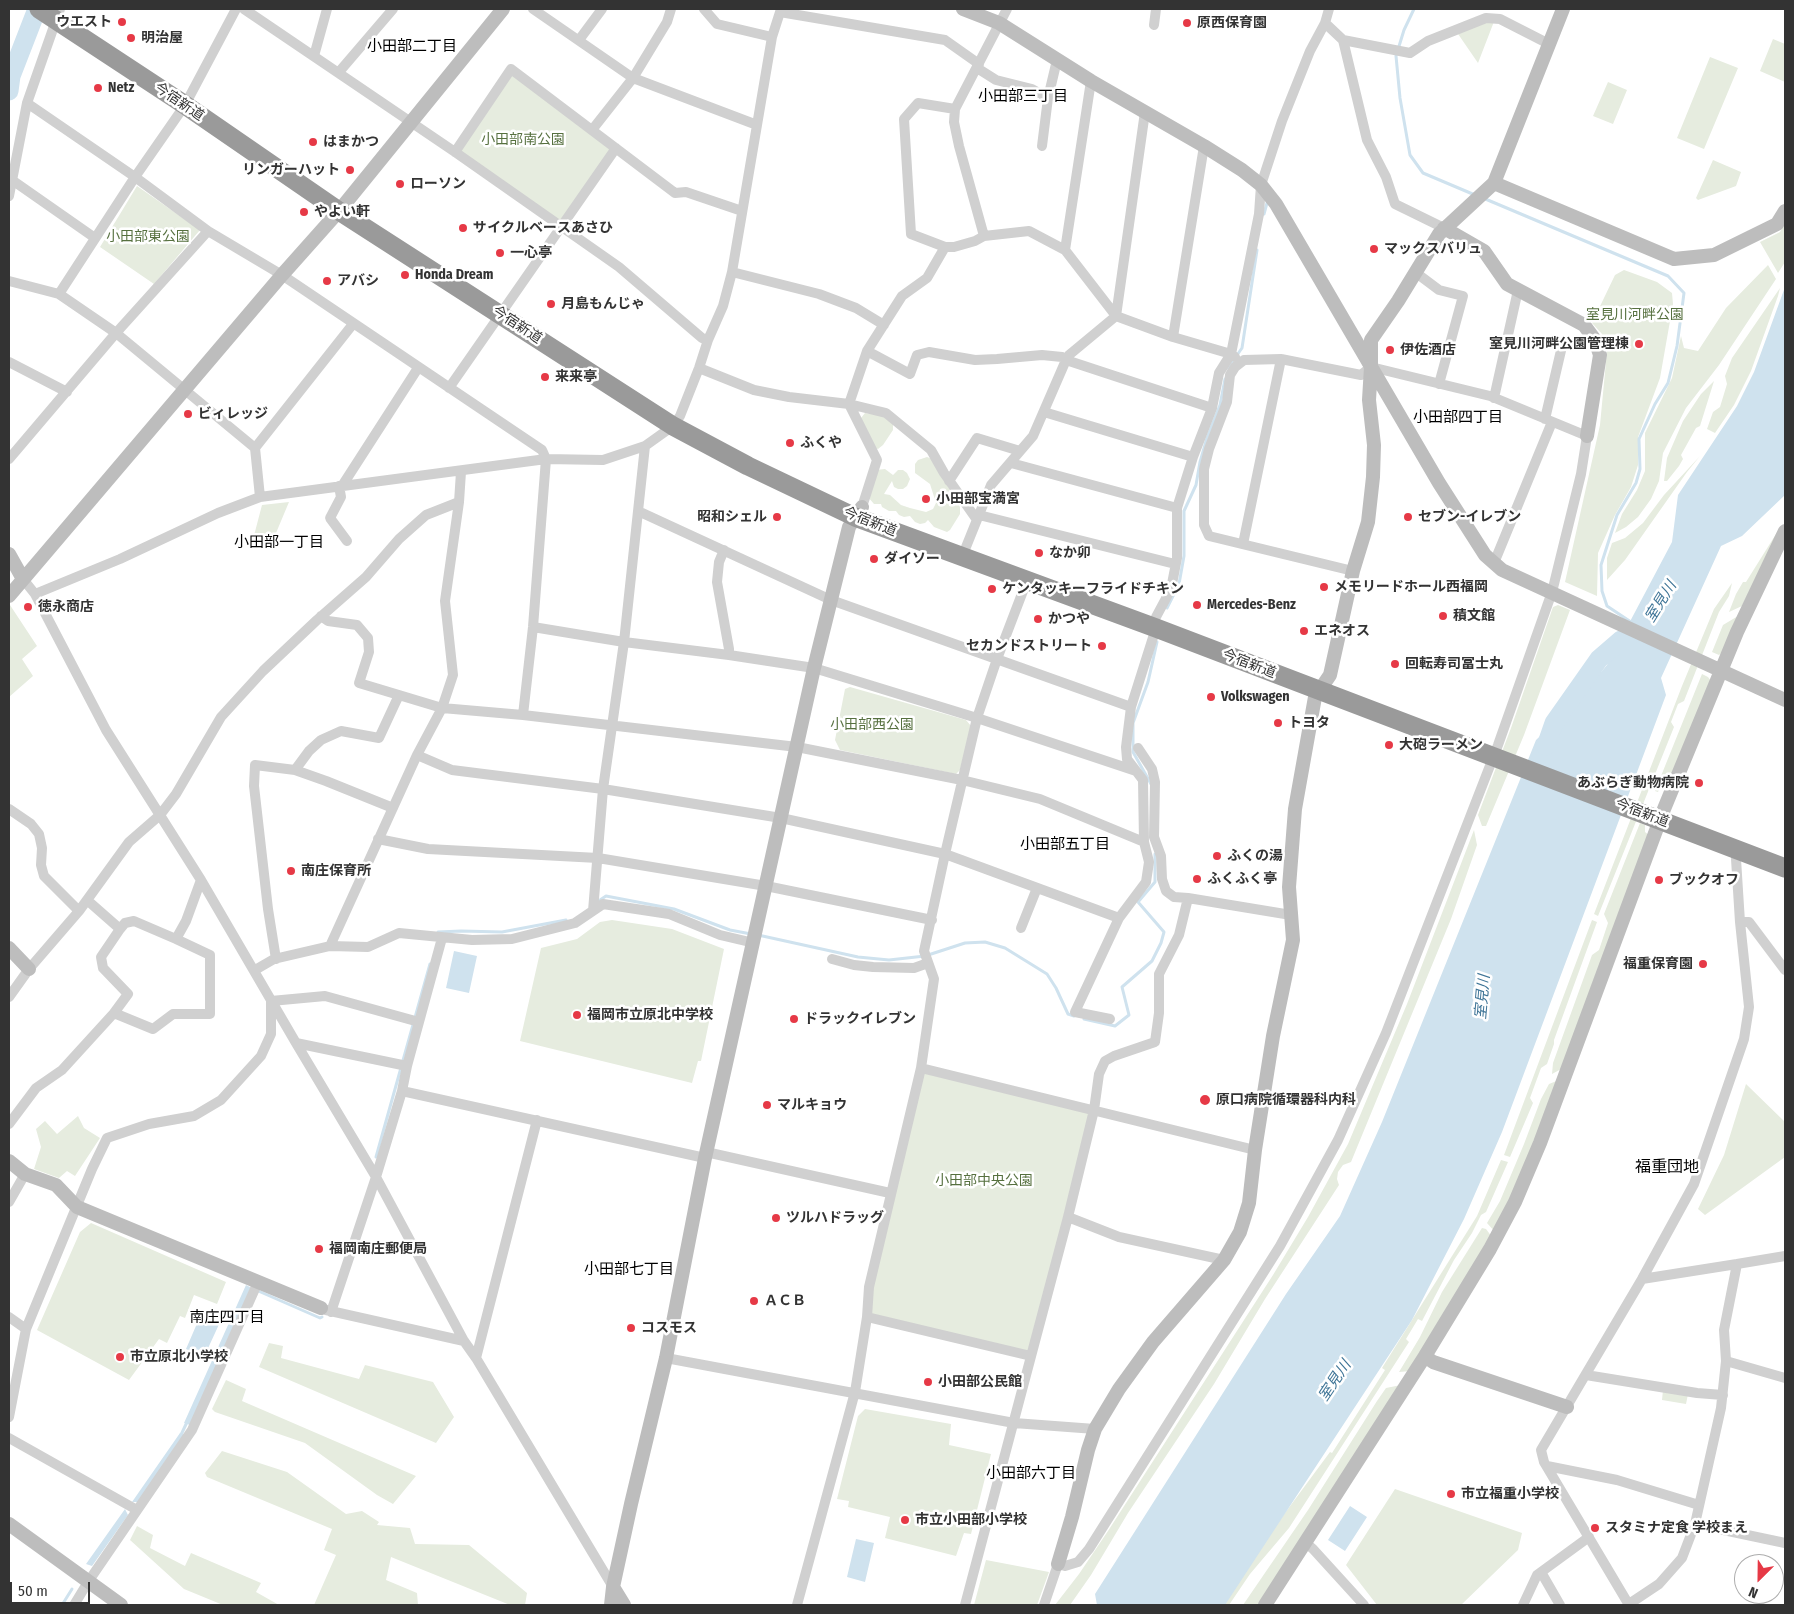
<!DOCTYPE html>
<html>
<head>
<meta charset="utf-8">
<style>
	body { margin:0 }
	#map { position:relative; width:1794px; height:1614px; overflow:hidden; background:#fff; font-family:"Fira Sans Condensed",sans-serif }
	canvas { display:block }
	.frame { position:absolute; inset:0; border:10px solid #333; pointer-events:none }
	.north { position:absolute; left:1734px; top:1554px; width:50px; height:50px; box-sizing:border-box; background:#fff; border:1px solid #adadad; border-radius:50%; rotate:203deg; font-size:14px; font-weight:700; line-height:20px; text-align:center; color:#333 }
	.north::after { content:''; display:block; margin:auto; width:18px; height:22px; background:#e63946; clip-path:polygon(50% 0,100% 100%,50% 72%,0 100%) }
	.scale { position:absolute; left:10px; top:1582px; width:80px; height:22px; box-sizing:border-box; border:2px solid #333; border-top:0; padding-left:6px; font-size:15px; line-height:18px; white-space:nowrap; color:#333; -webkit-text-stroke:4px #fff; paint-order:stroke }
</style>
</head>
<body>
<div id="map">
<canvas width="1794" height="1614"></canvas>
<div class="frame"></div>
<div class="north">N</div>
<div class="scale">50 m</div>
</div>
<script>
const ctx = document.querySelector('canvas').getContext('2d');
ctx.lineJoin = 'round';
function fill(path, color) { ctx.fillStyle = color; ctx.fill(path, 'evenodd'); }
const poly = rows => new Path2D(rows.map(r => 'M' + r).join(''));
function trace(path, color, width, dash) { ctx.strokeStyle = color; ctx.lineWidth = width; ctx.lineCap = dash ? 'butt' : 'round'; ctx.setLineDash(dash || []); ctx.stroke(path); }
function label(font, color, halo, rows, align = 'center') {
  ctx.font = font + ' "Fira Sans Condensed","Noto Sans JP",sans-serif'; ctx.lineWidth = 5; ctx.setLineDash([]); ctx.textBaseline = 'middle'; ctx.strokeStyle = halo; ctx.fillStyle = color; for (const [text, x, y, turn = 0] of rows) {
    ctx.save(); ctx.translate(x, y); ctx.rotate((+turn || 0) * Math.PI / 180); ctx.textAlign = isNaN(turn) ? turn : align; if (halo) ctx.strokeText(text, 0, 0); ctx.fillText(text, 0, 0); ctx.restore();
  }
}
fill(poly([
	[1495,19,1478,63,1456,31],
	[1773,39,1785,44,1785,82,1760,71],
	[1710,57,1738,68,1704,149,1677,138],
	[512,74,612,149,560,221,459,151],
	[1608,82,1627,90,1613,124,1593,116],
	[1713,160,1741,172,1736,186,1698,200,1696,198],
	[137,186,200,230,154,284,100,247],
	[1785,223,1785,262,1778,273,1760,242,1780,232],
	[1768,265,1776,279,1719,365,1686,408,1663,453,1659,481,1651,499,1638,517,1626,527,1615,533,1622,514,1637,490,1645,471,1645,433,1672,378,1681,336,1684,348,1698,351,1726,308],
	[1624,270,1657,282,1672,293,1673,304,1660,378,1638,437,1638,465,1631,487,1615,515,1598,553,1597,596,1565,582,1600,425,1607,351,1602,334,1592,323,1615,275],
	[1780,288,1778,296,1751,371,1734,405,1715,433,1707,429,1713,412,1720,407,1727,384,1725,376,1732,358],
	[1714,381,1700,426,1696,428,1681,455,1683,459,1679,466,1667,481,1664,481,1667,458,1683,421,1701,394],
	[865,413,884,416,893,422,893,430,883,445,878,449,875,448,861,418],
	[1700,456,1687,472,1625,560,1607,580,1607,558,1612,543,1625,538,1643,523,1664,495],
	[927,457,932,459,960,507,960,514,950,530,947,532,934,527,928,520,925,523,920,524,915,522,910,516,904,517,899,515,896,511,889,511,882,507,881,504,874,504,868,497,876,470,885,469,893,475,898,470,903,470,907,473,910,479,907,486,903,489,898,489,894,487,892,481,884,494,890,495,901,505,910,508,926,512,933,509,936,503,930,484,915,473,915,464,918,460],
	[289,502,276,533,260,537,256,548,251,547,262,505],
	[1781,526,1742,606,1729,612,1736,594,1743,582,1746,582],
	[1732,583,1729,596,1719,612,1684,701,1678,704,1671,722,1674,727,1598,916,1594,914,1682,686,1714,609],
	[10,605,37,646,22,659,33,676,9,697],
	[1558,605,1570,610,1524,735,1486,826,1482,826,1478,815,1511,728,1553,607],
	[1738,616,1724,651,1719,655,1712,652,1723,625],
	[1702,674,1708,677,1711,681,1666,788,1660,787,1658,792,1655,791],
	[850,687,966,720,971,726,960,770,956,774,840,750,835,740,845,689],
	[1640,823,1645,825,1645,832,1650,836,1563,1068,1552,1074,1553,1063,1592,955,1599,950,1608,923,1604,914],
	[1474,830,1477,845,1451,919,1351,1162,1343,1165,1338,1172,1337,1179,1339,1185,1265,1299,1214,1384,1128,1513,1091,1575,1070,1605,1055,1605,1079,1574,1108,1531,1273,1275,1308,1217,1348,1144,1407,1004],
	[612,920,672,929,724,949,701,1061,698,1061,692,1083,520,1041,541,948,577,939,600,922],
	[1592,920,1597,922,1554,1040,1554,1044,1547,1064,1541,1068,1530,1098,1533,1103,1510,1157,1504,1155],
	[921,1068,1094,1110,1031,1356,867,1317],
	[1559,1080,1534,1146,1495,1232,1487,1223,1500,1201,1524,1144,1541,1099,1549,1084],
	[1746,1084,1785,1122,1785,1157,1705,1215,1698,1209,1724,1155],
	[78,1116,84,1128,100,1138,75,1176,67,1171,59,1178,34,1169,41,1147,36,1129,45,1121,57,1134],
	[1501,1160,1508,1162,1486,1212,1481,1215,1472,1233,1454,1260,1422,1321,1418,1319,1406,1339,1409,1342,1289,1528,1250,1574,1229,1605,1217,1605,1330,1452,1332,1453,1385,1370,1382,1368,1477,1216],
	[91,1223,226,1282,217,1304,194,1295,185,1318,180,1316,167,1343,159,1339,129,1380,37,1330,80,1232],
	[1482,1228,1486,1229,1492,1237,1411,1371,1399,1372,1420,1337,1442,1292],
	[269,1343,283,1346,281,1358,359,1379,365,1365,433,1382,454,1417,436,1443,259,1367],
	[226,1380,246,1389,242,1401,416,1476,393,1504,377,1495,305,1443,215,1412,212,1409],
	[1401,1385,1259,1605,1243,1605,1308,1510,1377,1401,1386,1388],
	[1663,1390,1688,1394,1686,1404,1662,1400],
	[865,1409,951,1424,949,1445,991,1454,971,1534,964,1533,956,1556,885,1538,890,1517,848,1507,849,1501,837,1499,858,1416],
	[222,1451,287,1472,346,1514,362,1511,379,1522,377,1525,410,1528,415,1544,469,1545,527,1593,525,1605,510,1605,391,1557,386,1580,417,1593,418,1605,314,1605,336,1555,324,1550,332,1529,207,1477,205,1473],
	[1395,1489,1522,1533,1518,1550,1461,1605,1377,1605,1346,1565],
	[137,1526,153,1535,150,1548,185,1566,191,1553,261,1583,256,1592,279,1605,223,1605,184,1589,130,1540],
	[986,1560,1049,1572,1037,1605,974,1605]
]), '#e6ecdf');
fill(poly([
	[40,9,47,9,38,29,14,69,9,83,9,66,36,22],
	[1785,287,1785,495,1742,536,1721,546,1661,678,1666,695,1502,1132,1464,1219,1412,1320,1225,1605,1097,1605,1095,1594,1286,1294,1340,1216,1382,1122,1536,740,1575,703,1607,665,1672,542,1678,495,1737,406,1754,372],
	[454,951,477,956,469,993,446,988],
	[246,1285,250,1287,250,1289,190,1425,184,1423],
	[202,1312,221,1320,204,1357,186,1349],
	[180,1433,184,1434,139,1502,132,1502],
	[1350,1506,1367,1517,1345,1551,1328,1540],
	[125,1509,128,1515,92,1566,86,1564],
	[856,1539,874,1543,865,1582,847,1577]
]), '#cfe2ee');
trace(poly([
	[1414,9,1404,30,1396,56,1400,98,1410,155,1423,173,1475,195],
	[1483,198,1668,276,1684,293,1677,346,1668,383,1655,404,1639,439,1640,469,1636,483,1617,515,1601,565,1602,591,1607,606,1631,622],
	[1264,214,1267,203],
	[1228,368,1242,348,1257,250],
	[1167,608,1179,584,1184,556,1184,511,1196,485,1200,462,1207,438,1220,405,1225,379],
	[1151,784,1133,752,1133,723,1148,682,1157,642],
	[597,902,606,896,674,909,730,930,751,934],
	[438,934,438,932,461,931,502,932,566,920],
	[758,935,858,957,889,960,925,956,965,943,985,942,1005,948,1047,974,1056,988,1068,1014,1074,1016],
	[1084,1019,1115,1026,1129,1015,1122,987,1152,961,1161,943,1164,932,1138,902,1155,882,1155,854],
	[376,1157,430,964],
	[256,1290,320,1318,322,1317],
	[180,1437,188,1420],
	[62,1605,72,1589]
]), '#cfe2ee', 3);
trace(poly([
	[9,91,11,76,37,9],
	[1546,746,1554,723,1599,659,1621,640,1642,630,1644,628]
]), '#cfe2ee', 19);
trace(poly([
	[533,9,633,78,757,125],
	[704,9,717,24,772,37],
	[1007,9,955,109,918,103,904,119,911,234,945,247,954,247,975,241,984,236,1029,231,1065,250,1116,316,1173,337,1231,354,1235,357],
	[780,12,945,40,979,64],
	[1325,23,1343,40,1367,140,1386,177,1395,204,1444,228],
	[1154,25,1156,9],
	[579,40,602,9],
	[1343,40,1410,53,1428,41,1486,18,1500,19,1549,44],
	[314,56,327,9],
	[977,68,996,80,1032,89,1048,98],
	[339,72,393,9],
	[27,103,135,177,208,231,282,275,542,450,546,459,533,627,523,715,442,708,359,683,369,652,368,638,357,625,328,621,321,616],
	[955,109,954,122,959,146,984,236],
	[592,130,633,78,667,22,671,9],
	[1042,146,1048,98,1057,60],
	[455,152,511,69,675,193,686,192,742,211],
	[12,180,95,238],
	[9,196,27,103,60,9],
	[1065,250,1091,81],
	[732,272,819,294,856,308,884,325],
	[1415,272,1439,290,1463,296,1439,384],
	[9,281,59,294,116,333,255,448,260,497],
	[59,294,135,177,185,105,236,9],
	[1173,337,1204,146],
	[708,340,723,306,732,272,772,37,781,9],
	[867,351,910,374,917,355,929,352,975,360,997,359,1042,355,1062,357,1066,360,1212,408],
	[9,362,67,392],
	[699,368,754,390,789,397,849,404,886,413,931,450,944,473,977,520],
	[449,388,616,148],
	[1494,398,1518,290],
	[1044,412,1193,457],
	[1545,419,1563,342],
	[255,448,353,324],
	[9,459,116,333,208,231],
	[1011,463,1177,508,1193,457,1212,408,1219,373,1231,354,1259,214,1261,185,1282,121,1310,51,1325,23,1329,9],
	[949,481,977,438,1020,451],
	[339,486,341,497,330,518,347,541],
	[342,486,418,368],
	[862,507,877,460,849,404,867,351,902,296,927,278,945,247],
	[638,511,831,600,1131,707],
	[979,515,1175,564],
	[1243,544,1281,359],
	[966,547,991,485,1033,436,1066,360,1069,355,1116,316,1145,112],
	[724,550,719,562,717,582,729,649,729,655],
	[1494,563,1552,422],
	[23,579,35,594,106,730,201,880,296,1043,376,1177,464,1341,476,1358,613,1587],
	[35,594,120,559,218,513,260,497,546,459,603,460,645,446,673,426,680,416,699,368,708,340,702,338,619,267,455,152,244,9],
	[1156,617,1171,589,1177,558,1177,508],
	[533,627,624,642,729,655,814,668,977,718,1136,771],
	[523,715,797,747,962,780,1040,799,1144,842,1149,862,1146,882,1119,918,1075,1012,1110,1019],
	[1138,748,1152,769,1155,782,1154,837,1161,856,1162,879,1166,891,1174,897,1188,898],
	[417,755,452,770,603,789,781,818,945,854,1119,918],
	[295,770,326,781,393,808],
	[9,809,31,824,39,834,42,848,41,865,44,876,79,911],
	[378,839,428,849,598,858,766,886,932,920],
	[1144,842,1143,780,1127,759,1126,747,1131,707,1156,628],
	[593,911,603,789,624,642,645,446],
	[1740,922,1749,922,1785,970],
	[1021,928,1037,888],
	[176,939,186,921,201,880],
	[330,946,417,755,442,708,453,675,445,601,459,502,461,472],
	[276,959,268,909,254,786,255,765,295,770,309,751,321,740,341,731,379,738,399,695],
	[832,959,854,965,873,967,914,968,928,963],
	[255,970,274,959,330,946,368,947,399,933,472,940,512,939,575,923,603,904,669,914,720,935,754,943],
	[9,997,29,969,79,911,129,842,160,815,176,794,221,717,263,671,317,620,366,577,399,539,426,515,459,502],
	[114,1013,153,1029,173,1014,210,1014,210,955,176,939,134,921,125,923,120,929],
	[296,1043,407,1066],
	[921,1068,1255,1150],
	[402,1091,705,1158],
	[9,1124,36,1088,62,1070,114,1013,128,994,103,968,101,957,120,929,87,900],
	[706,1152,890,1193],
	[9,1202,25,1174],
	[1068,1217,1119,1237,1224,1260],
	[1737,1264,1785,1256],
	[1642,1279,1737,1264,1724,1330,1726,1361,1721,1408,1695,1524],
	[326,1310,464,1341],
	[331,1312,376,1177,402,1091,407,1066,442,938],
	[9,1317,26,1329],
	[867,1317,1031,1356],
	[476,1358,537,1120],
	[666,1358,1014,1423,1095,1429],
	[1726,1361,1785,1378],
	[1586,1375,1697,1393,1723,1395],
	[9,1417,26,1329,92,1169,107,1138,149,1124,194,1116,221,1100,261,1056,271,1034,271,1001,325,996,419,1022],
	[9,1438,137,1510],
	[1547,1466,1617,1480,1699,1505],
	[1306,1543,1313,1549,1364,1605],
	[1541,1572,1560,1605],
	[1629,1604,1659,1584,1682,1558,1695,1524,1785,1543],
	[74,1605,88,1582,192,1430,258,1282],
	[797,1605,855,1392,867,1317,869,1287,921,1068,934,979,924,951,945,854,977,718,997,659,1028,578],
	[965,1605,1068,1217,1094,1110,1099,1074,1105,1061,1114,1056,1155,1042,1159,1013,1159,974,1179,935,1188,898,1291,915],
	[1044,1605,1058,1564,1065,1566,1078,1562,1089,1549,1280,1246,1338,1140,1386,1033,1498,745,1552,592,1581,474,1587,436,1490,396,1371,367,1361,375,1281,359,1244,360,1235,367,1230,375,1227,402,1209,449,1204,469,1204,525,1209,536,1353,571],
	[1523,1605,1537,1575,1589,1537],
	[1629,1605,1544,1462,1541,1450,1642,1279,1694,1184,1744,1039,1749,1007,1740,922,1736,859,1738,850]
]), '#d0d0d0', 10);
trace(poly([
	[963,9,999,23,1091,81,1204,146,1242,170,1261,185,1276,204,1439,483,1485,555,1502,570,1785,700],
	[1494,183,1674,259,1714,255,1777,224,1785,211],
	[1444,228,1484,251,1507,284,1584,325,1595,340,1600,355,1587,436],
	[9,554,23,579],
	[9,596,282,275,339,211,503,9],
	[9,948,29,969],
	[9,1161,25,1174,56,1185,77,1207,321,1308],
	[1425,1356,1433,1362,1567,1407],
	[9,1524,121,1605],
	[1058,1564,1072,1517,1088,1450,1095,1429,1119,1389,1153,1342,1224,1260,1240,1232,1249,1203,1255,1150,1273,1036,1293,940,1289,887,1295,809,1315,697,1330,675,1353,571,1368,522,1373,477,1374,445,1369,400,1371,367,1371,340,1398,301,1439,234,1494,183,1563,9],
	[613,1587,624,1605],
	[611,1605,613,1587,631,1504,666,1358,705,1158,814,668,849,527,862,507],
	[1265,1605,1425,1356,1490,1249,1515,1202,1540,1143,1664,809,1737,632,1785,531]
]), '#bdbdbd', 14);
trace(poly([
	[39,9,185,105,339,211,673,426,748,466,855,517,1156,628,1785,868]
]), '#9a9a9a', 19);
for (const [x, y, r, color] of [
	[122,22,5,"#e63946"],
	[1187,23,5,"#e63946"],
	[131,38,5,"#e63946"],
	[98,88,5,"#e63946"],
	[313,142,5,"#e63946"],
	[350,170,5,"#e63946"],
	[400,184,5,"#e63946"],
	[304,212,5,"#e63946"],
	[463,228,5,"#e63946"],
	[1374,249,5,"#e63946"],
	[500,253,5,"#e63946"],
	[405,275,5,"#e63946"],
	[327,281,5,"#e63946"],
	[551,304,5,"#e63946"],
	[1639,344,5,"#e63946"],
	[1390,350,5,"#e63946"],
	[545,377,5,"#e63946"],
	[188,414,5,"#e63946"],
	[790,443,5,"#e63946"],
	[926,499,5,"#e63946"],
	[777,517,5,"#e63946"],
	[1408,517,5,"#e63946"],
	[1039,553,5,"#e63946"],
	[874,559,5,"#e63946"],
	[1324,587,5,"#e63946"],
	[992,589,5,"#e63946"],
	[1197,605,5,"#e63946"],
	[28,607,5,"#e63946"],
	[1443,616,5,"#e63946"],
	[1038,619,5,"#e63946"],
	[1304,631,5,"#e63946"],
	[1102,646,5,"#e63946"],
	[1395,664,5,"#e63946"],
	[1211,697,5,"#e63946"],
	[1278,723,5,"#e63946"],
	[1389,745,5,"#e63946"],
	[1699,783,5,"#e63946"],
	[1217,856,5,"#e63946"],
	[291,871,5,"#e63946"],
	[1197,879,5,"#e63946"],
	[1659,880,5,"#e63946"],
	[1703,964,5,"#e63946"],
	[577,1015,5,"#e63946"],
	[794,1019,5,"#e63946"],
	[1205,1100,6,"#e63946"],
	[767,1105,5,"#e63946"],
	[776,1218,5,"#e63946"],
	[319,1249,5,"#e63946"],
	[754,1301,5,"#e63946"],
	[631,1328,5,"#e63946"],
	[120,1357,5,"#e63946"],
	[928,1382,5,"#e63946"],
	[1451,1494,5,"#e63946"],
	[905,1520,5,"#e63946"],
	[1595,1528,5,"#e63946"]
]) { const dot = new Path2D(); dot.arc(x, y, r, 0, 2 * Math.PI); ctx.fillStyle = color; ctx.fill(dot); trace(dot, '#fff', 2); }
label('bold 14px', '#333', '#fff', [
	["ウエスト",112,22,"right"],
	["原西保育園",1197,23],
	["明治屋",141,38],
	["Netz",108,88],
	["はまかつ",323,142],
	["リンガーハット",340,170,"right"],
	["ローソン",410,184],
	["やよい軒",314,212],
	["サイクルベースあさひ",473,228],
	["マックスバリュ",1384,249],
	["一心亭",510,253],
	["Honda Dream",415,275],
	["アバシ",337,281],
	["月島もんじゃ",561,304],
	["室見川河畔公園管理棟",1629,344,"right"],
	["伊佐酒店",1400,350],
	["来来亭",555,377],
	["ビィレッジ",198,414],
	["ふくや",800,443],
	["小田部宝満宮",936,499],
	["昭和シェル",767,517,"right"],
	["セブン-イレブン",1418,517],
	["なか卯",1049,553],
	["ダイソー",884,559],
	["メモリードホール西福岡",1334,587],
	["ケンタッキーフライドチキン",1002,589],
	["Mercedes-Benz",1207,605],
	["徳永商店",38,607],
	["積文館",1453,616],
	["かつや",1048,619],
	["エネオス",1314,631],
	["セカンドストリート",1092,646,"right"],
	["回転寿司冨士丸",1405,664],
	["Volkswagen",1221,697],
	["トヨタ",1288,723],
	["大砲ラーメン",1399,745],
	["あぶらぎ動物病院",1689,783,"right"],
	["ふくの湯",1227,856],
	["南庄保育所",301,871],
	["ふくふく亭",1207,879],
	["ブックオフ",1669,880],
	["福重保育園",1693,964,"right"],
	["福岡市立原北中学校",587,1015],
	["ドラックイレブン",804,1019],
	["原口病院循環器科内科",1216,1100],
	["マルキョウ",777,1105],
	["ツルハドラッグ",786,1218],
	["福岡南庄郵便局",329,1249],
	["ＡＣＢ",764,1301],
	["コスモス",641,1328],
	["市立原北小学校",130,1357],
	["小田部公民館",938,1382],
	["市立福重小学校",1461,1494],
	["市立小田部小学校",915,1520],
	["スタミナ定食 学校まえ",1605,1528]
], 'left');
label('14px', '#333', '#fff', [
	["今宿新道",179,102,34],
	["今宿新道",517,325,33],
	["今宿新道",870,522,22],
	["今宿新道",1249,664,21],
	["今宿新道",1642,813,21]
]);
label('14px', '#56703f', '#fff', [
	["小田部南公園",523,140],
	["小田部東公園",148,237],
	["室見川河畔公園",1635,315],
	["小田部西公園",872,725],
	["小田部中央公園",984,1181]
]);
label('15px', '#000', '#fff', [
	["小田部二丁目",412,47],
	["小田部三丁目",1023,97],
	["小田部四丁目",1458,418],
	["小田部一丁目",279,543],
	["小田部五丁目",1065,845],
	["小田部七丁目",629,1270],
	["南庄四丁目",227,1318],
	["小田部六丁目",1031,1474]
]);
label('italic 15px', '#3f7597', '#fff', [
	["室見川",1661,602,-58],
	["室見川",1483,997,-85],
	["室見川",1335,1381,-56]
]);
label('16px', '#000', '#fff', [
	["福重団地",1667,1168]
]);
</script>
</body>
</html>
